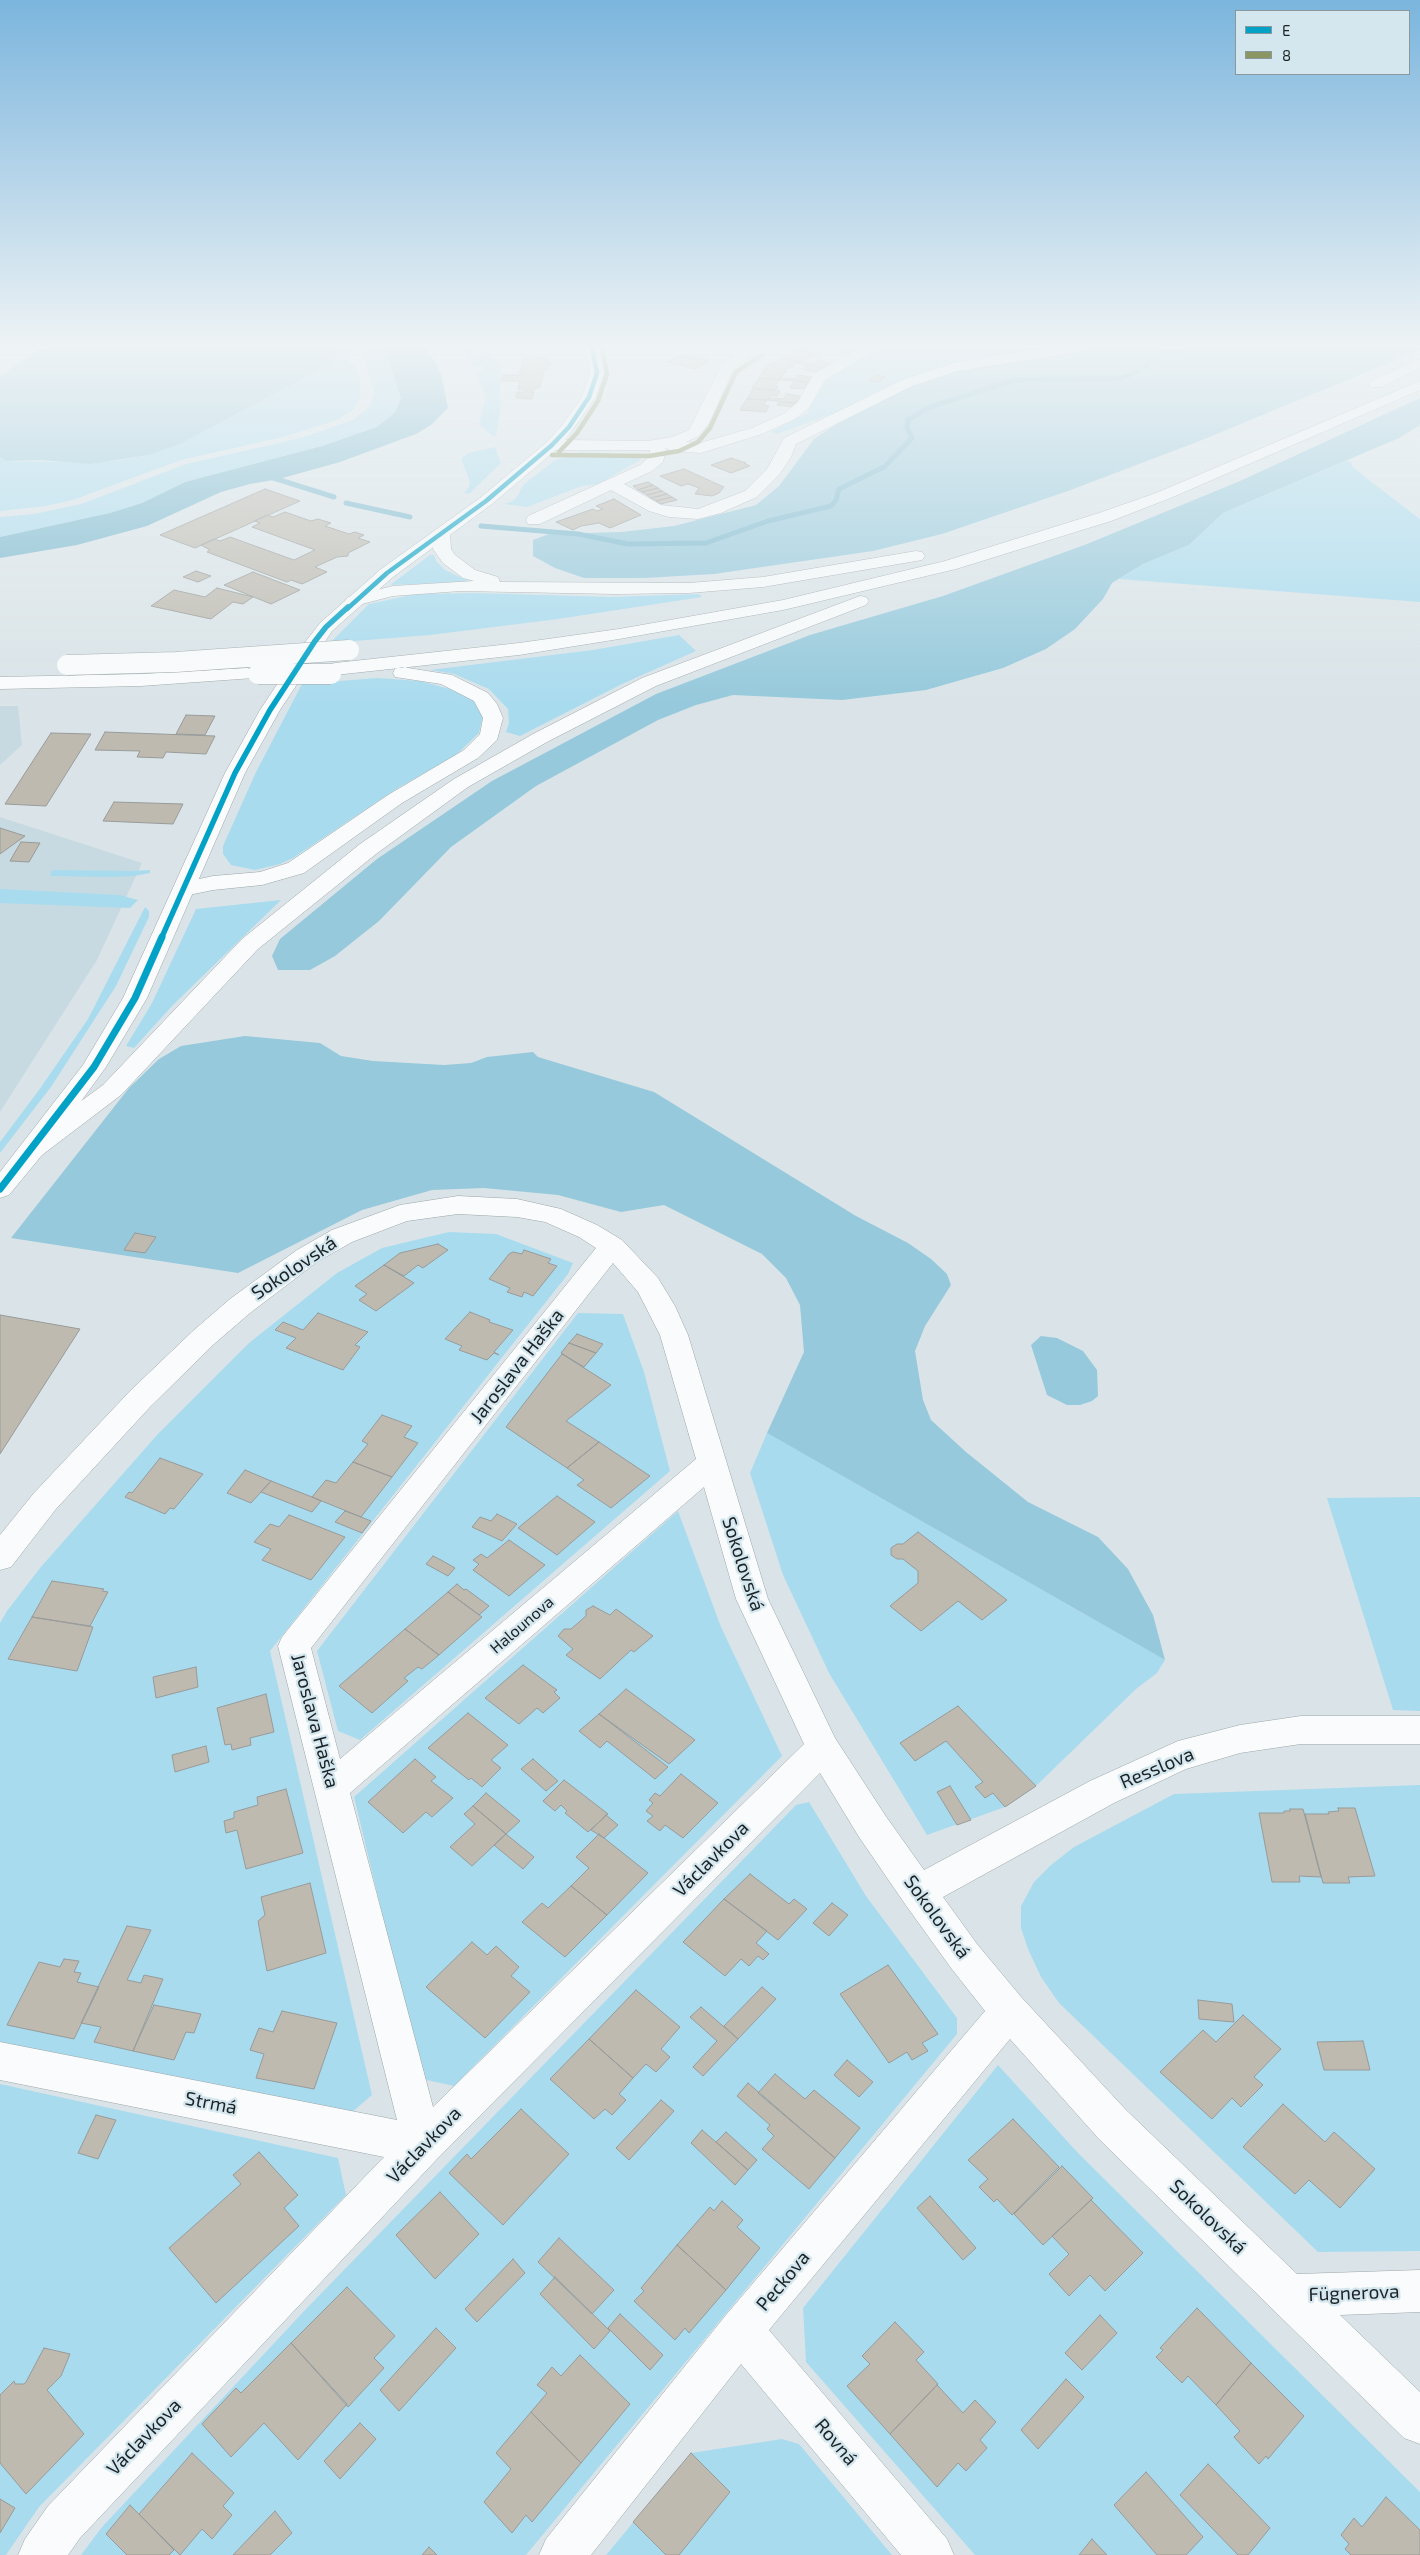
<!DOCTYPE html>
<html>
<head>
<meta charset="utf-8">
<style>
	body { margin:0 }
	#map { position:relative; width:1420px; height:2555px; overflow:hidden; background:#dae4e8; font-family:"Exo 2",sans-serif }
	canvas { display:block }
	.legend { position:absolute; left:1235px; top:10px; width:175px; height:65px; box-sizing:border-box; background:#d4e7ee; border:1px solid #8a989e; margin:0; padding:6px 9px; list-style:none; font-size:15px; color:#1b2225 }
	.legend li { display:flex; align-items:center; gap:10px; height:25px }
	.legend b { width:25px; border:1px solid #8a989e }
</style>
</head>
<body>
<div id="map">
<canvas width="1420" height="2555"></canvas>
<ul class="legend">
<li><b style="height:6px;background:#01a2c6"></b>E</li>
<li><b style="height:6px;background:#8b9763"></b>8</li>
</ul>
</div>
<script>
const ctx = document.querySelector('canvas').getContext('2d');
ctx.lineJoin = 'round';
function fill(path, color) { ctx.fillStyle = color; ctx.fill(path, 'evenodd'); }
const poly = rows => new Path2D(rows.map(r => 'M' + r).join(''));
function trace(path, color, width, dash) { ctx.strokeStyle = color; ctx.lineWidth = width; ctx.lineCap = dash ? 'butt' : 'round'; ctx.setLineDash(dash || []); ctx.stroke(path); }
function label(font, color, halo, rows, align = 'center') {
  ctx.font = font + ' "Exo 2",sans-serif'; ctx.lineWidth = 4.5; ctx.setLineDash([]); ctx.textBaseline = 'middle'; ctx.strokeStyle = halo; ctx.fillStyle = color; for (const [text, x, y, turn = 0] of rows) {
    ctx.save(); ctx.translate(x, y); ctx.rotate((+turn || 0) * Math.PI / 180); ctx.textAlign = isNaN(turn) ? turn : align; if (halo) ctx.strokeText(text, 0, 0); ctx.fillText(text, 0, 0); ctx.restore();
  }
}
fill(poly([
	[0,706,18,706,22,745,0,765],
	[0,817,142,863,97,960,0,1112]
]), '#c7dae1');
fill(poly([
	[341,347,350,347,353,357,347,358,350,365,355,365,360,381,360,398,352,411,337,420,283,437,181,460,73,500,46,506,0,511,0,457,6,461,59,462,114,461,150,455,180,444,331,364],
	[362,347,384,347,401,398,395,412,377,427,322,446,185,482,142,503,107,514,0,537,0,517,34,514,81,504,186,464,301,438,353,420,370,406,374,393],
	[463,347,469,347,473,354,489,351,501,368,499,401,502,401,496,436,492,436,479,424,486,397,476,372,483,371,484,366,478,366,475,369],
	[881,347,1050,347,983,357,940,369,849,408,777,434,771,432,807,413,827,378],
	[495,447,501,463,469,494,464,493,469,487,470,482,461,459,468,453],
	[582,452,611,453,642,459,598,484,582,486,527,507,504,504,513,501,519,494,523,485,555,460],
	[1346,461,1351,462,1352,466,1365,477,1420,519,1420,602,1119,579,1143,564,1189,545,1223,513],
	[430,555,434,555,436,561,445,570,471,582,390,585],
	[476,593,611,597,699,594,702,597,558,619,430,635,330,643,369,604,416,594],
	[679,635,696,651,622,684,520,736,506,732,509,723,508,709,489,689,454,674,430,670,593,650],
	[377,678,420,681,457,691,472,699,479,708,483,715,479,733,456,755,398,788,293,858,280,864,255,870,231,865,223,854,223,846,256,772,302,684],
	[52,870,132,871,150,870,150,873,134,876,110,877,50,876],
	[0,889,120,895,138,900,130,908,0,903],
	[281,900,173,1005,134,1048,126,1046,152,1003,196,909],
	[145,907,149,911,149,917,116,986,51,1087,0,1153,0,1142,39,1090,88,1019],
	[449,1232,496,1234,573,1263,568,1274,270,1651,372,2095,344,2119,0,2046,0,1623,7,1611,40,1568,157,1435,249,1343,337,1273,382,1248],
	[578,1313,623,1314,644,1372,670,1471,360,1740,338,1731,317,1651],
	[767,1433,1165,1660,1157,1673,1136,1689,1036,1786,1005,1807,927,1835,829,1673,783,1575,750,1473],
	[1420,1497,1420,1711,1393,1710,1327,1498],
	[678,1511,721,1627,782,1756,454,2086,422,2079,354,1797],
	[1420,1785,1420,2251,1318,2252,1059,2003,1041,1977,1028,1949,1021,1928,1021,1906,1034,1882,1051,1865,1074,1847,1174,1794],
	[809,1802,866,1896,957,2018,957,2034,526,2555,81,2555,102,2527,307,2308,796,1805],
	[998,2065,1078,2153,1420,2492,1420,2555,975,2555,806,2362,803,2308],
	[0,2084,338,2158,346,2195,39,2507,6,2555,0,2555],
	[782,2439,799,2444,892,2555,606,2555,691,2453]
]), '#a9dbee');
fill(poly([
	[42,347,341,347,331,364,180,444,150,455,89,464,40,460,6,461,0,457,0,377],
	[1050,347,1420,347,1420,350,1197,442,1068,491,942,534,873,551,714,574,645,578,584,578,555,568,533,556,533,540,549,534,621,532,674,526,756,505,779,486,814,439,894,385,940,369,989,356],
	[1420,398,1420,425,1399,438,1223,513,1189,545,1143,564,1112,583,1103,599,1075,629,1046,649,1003,668,926,690,842,700,733,695,696,705,658,720,536,786,451,847,379,921,335,956,310,970,278,970,272,956,280,939,377,859,492,781,656,694,810,635,943,596,1087,544,1240,481],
	[245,1036,320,1043,341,1056,373,1061,444,1065,471,1063,487,1057,533,1052,538,1057,654,1092,856,1216,908,1243,931,1259,947,1274,951,1285,925,1326,915,1351,923,1400,931,1420,966,1452,1028,1502,1098,1537,1128,1569,1153,1615,1165,1660,767,1433,804,1352,800,1305,786,1278,762,1254,664,1205,621,1212,558,1195,484,1188,432,1190,362,1210,238,1273,11,1238,129,1088,159,1059,181,1046],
	[1041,1336,1057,1338,1083,1351,1097,1370,1098,1396,1092,1401,1080,1405,1067,1405,1047,1395,1031,1345]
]), '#95c9db');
fill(poly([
	[384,347,427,347,441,374,448,408,431,425,416,434,340,462,279,479,250,484,221,492,147,526,77,545,0,558,0,537,110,513,142,503,185,482,322,446,377,427,395,412,401,398]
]), '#77b7cd');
trace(poly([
	[267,476,334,497],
	[346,503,410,517],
	[481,526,578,534,628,544,706,543,768,521,831,506,836,500,839,489,884,467,912,438,907,427,908,420,930,407,1015,380,1121,378,1145,368,1149,361,1160,354,1182,352,1189,347]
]), '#77b7cd', 5);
const building = poly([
	[800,347,825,347,822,349,826,350,818,354,797,349,800,347],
	[829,347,836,347,854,351,847,354,833,351,836,349,829,347],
	[796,350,815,355,799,362,782,358,796,350],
	[680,355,708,360,705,361,708,362,695,369,667,362,680,355],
	[546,357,552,365,547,365,548,369,544,370,540,387,532,390,531,392,534,392,532,399,516,398,517,392,525,392,526,390,518,389,520,381,501,381,503,375,519,375,523,360,546,357],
	[782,358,799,362,790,366,794,367,784,369,766,366,782,358],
	[801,360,813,363,819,360,831,363,823,368,799,362,801,360],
	[799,362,823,368,815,372,802,369,808,366,796,363,799,362],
	[765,368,787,371,779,380,759,378,765,368],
	[798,375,811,377,808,382,779,380,780,378,796,379,798,375],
	[876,375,885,377,878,382,869,381,876,375],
	[759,378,779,380,775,386,778,387,776,390,752,388,759,378],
	[794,381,808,382,804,389,790,388,794,381],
	[753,389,780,391,777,396,771,395,767,400,747,399,753,389],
	[786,394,800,396,796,403,767,400,768,398,784,399,786,394],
	[747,399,767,400,764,405,769,406,766,412,740,410,747,399],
	[779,402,796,403,794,407,777,405,779,402],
	[731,458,746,463,744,463,750,466,731,473,711,465,731,458],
	[684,469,724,487,719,493,712,496,695,494,699,488,688,484,681,486,660,476,684,469],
	[648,482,653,485,638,490,633,486,648,482],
	[653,485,658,488,642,492,638,490,653,485],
	[658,488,662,491,647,495,642,492,658,488],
	[265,489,300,501,195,548,160,535,265,489],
	[662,491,667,494,651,498,647,495,662,491],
	[667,494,672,497,656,501,651,498,667,494],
	[672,497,677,500,661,504,656,501,672,497],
	[614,499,641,515,610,528,599,523,581,526,573,530,556,522,593,509,597,511,603,509,596,506,614,499],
	[285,512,311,521,318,519,331,523,325,526,349,534,355,532,364,535,358,538,370,542,348,553,348,556,337,557,315,567,327,572,302,584,291,580,287,582,207,552,210,550,201,545,214,539,220,541,230,537,294,560,315,550,252,527,260,523,254,521,267,515,273,517,285,512],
	[196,571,211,576,198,582,183,577,196,571],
	[253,572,300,590,271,604,224,585,253,572],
	[217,588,253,597,243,604,233,602,211,619,151,606,174,590,205,597,217,588],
	[186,715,215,716,205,735,176,734,186,715],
	[105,732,215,736,206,754,166,752,163,758,137,757,140,751,95,750,105,732],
	[51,733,91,734,46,806,5,804,51,733],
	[114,802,183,804,173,824,103,821,114,802],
	[0,828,25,836,0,854,0,828],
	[21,842,40,843,29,862,10,861,21,842],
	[135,1233,156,1237,145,1253,124,1250,135,1233],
	[438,1244,448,1250,423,1268,418,1265,404,1276,384,1265,400,1253,438,1244],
	[524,1250,551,1259,548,1263,557,1266,533,1296,524,1292,522,1297,507,1292,510,1288,489,1279,509,1254,513,1252,522,1254,524,1250],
	[384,1265,414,1283,376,1311,359,1300,367,1294,355,1286,384,1265],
	[470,1312,490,1320,489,1322,513,1330,494,1352,499,1355,494,1353,487,1360,459,1350,462,1346,445,1339,470,1312],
	[318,1313,368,1332,355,1345,360,1347,343,1370,286,1348,296,1338,275,1330,283,1322,303,1330,318,1313],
	[0,1315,80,1329,0,1454,0,1315],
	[577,1334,603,1344,596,1353,569,1343,577,1334],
	[569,1343,596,1353,584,1367,561,1353,569,1343],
	[562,1354,611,1385,566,1421,599,1442,567,1468,506,1427,562,1354],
	[382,1415,412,1426,404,1437,418,1443,392,1477,353,1462,368,1444,362,1441,382,1415],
	[599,1442,650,1476,611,1508,577,1485,584,1480,567,1468,599,1442],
	[160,1458,203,1474,174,1509,170,1508,165,1514,125,1497,129,1492,132,1493,160,1458],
	[353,1462,392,1477,361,1517,312,1497,326,1480,336,1483,353,1462],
	[245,1470,271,1481,251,1503,227,1493,245,1470],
	[271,1481,312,1497,321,1501,312,1512,261,1492,271,1481],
	[557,1496,595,1522,557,1555,518,1528,557,1496],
	[345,1511,361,1517,371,1521,362,1533,335,1522,345,1511],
	[497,1514,517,1524,502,1541,472,1527,480,1517,491,1521,497,1514],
	[289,1515,345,1537,311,1580,262,1560,271,1549,254,1542,270,1524,279,1527,289,1515],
	[918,1532,1007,1600,982,1620,958,1601,921,1631,890,1606,918,1583,918,1571,903,1559,897,1559,891,1555,891,1548,897,1544,903,1544,918,1532],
	[509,1540,545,1565,509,1596,473,1570,479,1564,473,1560,481,1554,487,1558,509,1540],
	[433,1556,441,1560,455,1568,448,1576,426,1564,433,1556],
	[52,1581,104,1589,102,1591,108,1592,90,1626,32,1617,52,1581],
	[457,1584,464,1590,466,1589,489,1606,479,1615,448,1592,457,1584],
	[448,1592,482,1617,439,1655,405,1629,448,1592],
	[593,1606,610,1615,616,1609,653,1636,634,1652,631,1650,600,1679,566,1655,573,1649,558,1636,564,1629,571,1629,586,1616,586,1610,593,1606],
	[32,1617,93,1627,77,1671,8,1659,32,1617],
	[405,1629,439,1655,422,1669,418,1667,404,1678,408,1681,372,1713,339,1686,405,1629],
	[523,1665,557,1690,554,1692,560,1698,543,1713,537,1708,519,1724,485,1698,523,1665],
	[196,1667,198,1687,156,1698,153,1677,196,1667],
	[626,1689,695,1740,669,1764,599,1714,626,1689],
	[266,1694,274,1732,250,1738,251,1745,232,1750,231,1744,225,1745,217,1708,266,1694],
	[958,1706,1036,1786,1005,1807,993,1793,985,1798,975,1787,983,1782,946,1741,915,1761,900,1743,958,1706],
	[468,1713,508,1745,491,1760,501,1768,482,1787,471,1778,469,1780,428,1748,468,1713],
	[599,1714,668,1767,655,1779,607,1741,600,1748,579,1731,599,1714],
	[206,1746,209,1762,175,1772,172,1755,206,1746],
	[415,1759,436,1777,431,1781,453,1798,432,1817,426,1812,403,1833,368,1802,415,1759],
	[533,1759,558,1781,546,1791,521,1769,533,1759],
	[681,1774,718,1803,683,1838,665,1825,660,1831,647,1821,653,1816,646,1811,653,1803,649,1800,655,1793,660,1796,681,1774],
	[564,1780,608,1814,588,1832,565,1813,567,1811,561,1805,555,1811,543,1801,564,1780],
	[950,1786,971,1820,957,1825,937,1792,950,1786],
	[286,1789,303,1853,246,1869,237,1830,226,1833,224,1821,234,1818,234,1812,258,1805,257,1797,286,1789],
	[486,1793,520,1821,506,1834,473,1806,486,1793],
	[473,1806,506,1834,472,1866,450,1847,475,1824,464,1814,473,1806],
	[1338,1808,1355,1808,1375,1876,1348,1877,1350,1883,1323,1883,1305,1814,1329,1814,1328,1812,1339,1811,1338,1808],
	[1290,1809,1303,1809,1321,1877,1299,1876,1300,1882,1272,1882,1259,1813,1284,1813,1284,1811,1290,1811,1290,1809],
	[606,1815,618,1825,604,1838,591,1830,606,1815],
	[506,1834,534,1857,523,1869,494,1845,506,1834],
	[599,1834,648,1873,607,1915,571,1886,589,1868,576,1857,599,1834],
	[750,1874,789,1904,794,1899,807,1909,778,1940,724,1899,750,1874],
	[310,1883,326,1953,267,1971,258,1921,265,1915,261,1897,310,1883],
	[571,1886,607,1915,565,1957,522,1922,542,1903,548,1908,571,1886],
	[724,1899,767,1931,756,1943,769,1954,763,1960,758,1956,749,1966,741,1959,725,1976,683,1942,724,1899],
	[832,1903,848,1915,829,1936,813,1923,832,1903],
	[127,1926,151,1930,127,1980,141,1983,144,1975,163,1979,133,2051,94,2042,101,2027,81,2023,127,1926],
	[472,1942,487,1955,496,1946,519,1967,511,1976,530,1992,485,2038,426,1987,472,1942],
	[64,1959,79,1961,74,1972,81,1973,77,1982,99,1987,74,2039,7,2025,39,1962,60,1967,64,1959],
	[888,1965,938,2034,922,2043,928,2051,912,2060,907,2052,889,2063,840,1994,888,1965],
	[762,1987,776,1999,738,2039,724,2026,762,1987],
	[636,1990,680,2027,661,2049,670,2057,656,2072,646,2064,633,2078,589,2039,636,1990],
	[1198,2000,1232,2004,1234,2022,1199,2019,1198,2000],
	[154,2005,201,2014,194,2033,186,2032,174,2060,133,2051,154,2005],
	[701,2007,738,2039,703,2076,693,2067,717,2041,690,2017,701,2007],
	[282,2011,337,2023,314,2089,256,2078,264,2054,250,2050,259,2028,273,2032,282,2011],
	[1243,2015,1281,2049,1254,2077,1263,2085,1241,2107,1232,2098,1212,2119,1160,2072,1203,2030,1216,2042,1243,2015],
	[589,2039,633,2078,619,2094,626,2100,612,2115,605,2109,594,2119,550,2079,589,2039],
	[1363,2041,1370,2070,1324,2070,1317,2042,1363,2041],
	[847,2060,873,2082,859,2097,834,2075,847,2060],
	[775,2074,805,2099,814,2090,860,2128,835,2158,758,2093,775,2074],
	[748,2083,835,2158,809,2189,762,2149,774,2136,767,2129,770,2125,737,2096,748,2083],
	[661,2100,674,2111,629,2160,616,2148,661,2100],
	[1283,2104,1325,2142,1334,2132,1375,2169,1340,2208,1309,2180,1295,2194,1243,2147,1283,2104],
	[521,2109,569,2154,503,2225,449,2173,467,2154,471,2159,521,2109],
	[96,2115,116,2120,98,2159,78,2153,96,2115],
	[1013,2119,1059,2167,1012,2215,997,2199,994,2202,979,2187,988,2179,968,2160,1013,2119],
	[702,2130,748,2170,735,2185,691,2143,702,2130],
	[726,2132,757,2160,748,2170,716,2142,726,2132],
	[259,2152,298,2195,284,2208,299,2226,216,2303,169,2248,241,2184,233,2175,259,2152],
	[1062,2166,1093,2198,1043,2245,1014,2214,1062,2166],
	[440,2192,479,2234,435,2279,396,2235,440,2192],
	[930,2196,976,2248,963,2260,917,2208,930,2196],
	[1091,2200,1143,2253,1105,2291,1090,2275,1069,2296,1049,2274,1069,2254,1052,2236,1091,2200],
	[722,2201,743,2220,737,2227,760,2248,726,2290,677,2245,710,2207,714,2211,722,2201],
	[559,2238,614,2290,592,2314,538,2262,559,2238],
	[677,2245,726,2290,689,2333,685,2328,675,2340,634,2301,644,2291,641,2288,677,2245],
	[513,2259,525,2273,477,2322,465,2309,513,2259],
	[555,2277,610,2331,594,2349,540,2294,555,2277],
	[347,2287,395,2336,374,2358,384,2368,348,2407,291,2343,347,2287],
	[1197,2308,1251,2363,1216,2405,1188,2376,1182,2383,1156,2357,1163,2350,1160,2348,1197,2308],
	[620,2314,663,2355,650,2370,608,2328,620,2314],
	[1100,2315,1117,2333,1082,2370,1065,2353,1100,2315],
	[895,2322,924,2352,916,2360,938,2384,890,2434,847,2386,870,2364,862,2356,895,2322],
	[436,2328,456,2348,399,2411,380,2390,436,2328],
	[291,2343,347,2404,298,2460,264,2423,231,2457,202,2424,236,2388,241,2393,291,2343],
	[44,2348,70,2354,61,2376,47,2390,84,2434,26,2494,0,2463,0,2395,14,2381,15,2384,24,2384,26,2382,44,2348],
	[580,2355,630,2404,581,2463,531,2412,547,2393,537,2385,552,2367,561,2376,580,2355],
	[1251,2363,1304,2416,1268,2459,1266,2456,1259,2464,1234,2437,1240,2431,1216,2405,1251,2363],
	[1066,2379,1084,2397,1038,2449,1021,2430,1066,2379],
	[937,2385,963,2413,975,2400,996,2422,980,2440,987,2448,966,2471,958,2463,937,2487,890,2434,937,2385],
	[531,2412,581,2463,532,2522,526,2515,512,2533,484,2502,511,2469,496,2453,531,2412],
	[360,2423,376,2439,340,2479,324,2461,360,2423],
	[192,2453,234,2493,223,2506,232,2515,212,2539,202,2529,180,2555,139,2514,192,2453],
	[691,2453,730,2492,679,2555,666,2555,633,2522,691,2453],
	[1208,2464,1270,2528,1248,2555,1238,2555,1180,2495,1208,2464],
	[1146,2472,1203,2537,1186,2555,1157,2555,1114,2505,1146,2472],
	[1386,2497,1420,2530,1420,2555,1351,2555,1345,2549,1349,2544,1341,2535,1354,2518,1362,2527,1386,2497],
	[0,2499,15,2508,0,2533,0,2499],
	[130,2505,174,2550,169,2555,127,2555,106,2534,130,2505],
	[275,2511,292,2533,270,2555,233,2555,275,2511],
	[1092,2539,1107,2555,1079,2555,1092,2539],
	[429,2547,437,2555,422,2555,429,2547]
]);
fill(building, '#bebab0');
trace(building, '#989b9a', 1);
const minor = poly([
	[585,347,599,347,604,373,596,397,565,440,648,441,672,437,689,430,723,362,746,347,764,347,734,367,709,423,699,436,686,442,700,443,752,428,785,413,798,402,814,374,862,347,880,347,825,380,809,408,795,419,762,434,701,453,672,451,666,448,663,462,652,471,624,484,661,505,698,509,745,491,767,469,784,438,902,380,954,363,1052,347,1089,347,1082,351,957,371,912,386,796,444,791,457,779,475,757,497,721,513,698,519,669,517,649,511,611,490,540,524,528,524,526,520,528,516,640,465,649,457,650,450,556,450,492,504,393,577,332,631,280,710,245,773,147,998,106,1067,42,1155,9,1195,0,1198,0,1172,83,1065,123,998,225,773,260,710,306,641,320,623,381,569,480,498,547,442,563,424,582,397,590,373,585,347],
	[458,1196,517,1199,561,1209,597,1225,622,1240,658,1278,675,1306,688,1335,768,1599,835,1738,885,1815,924,1870,1090,1781,1178,1741,1240,1725,1301,1716,1420,1716,1420,1744,1301,1744,1240,1753,1186,1769,1114,1803,943,1897,977,1944,1022,1998,1126,2110,1297,2274,1420,2270,1420,2312,1340,2315,1420,2392,1420,2444,1404,2438,1098,2138,1010,2039,769,2330,947,2539,954,2555,901,2555,741,2364,591,2555,539,2555,546,2539,726,2315,985,2011,951,1968,905,1904,859,1837,820,1773,437,2159,80,2538,68,2555,18,2555,25,2539,48,2506,384,2157,0,2080,0,2042,397,2120,278,1646,282,1637,596,1248,579,1237,545,1222,517,1217,458,1214,407,1221,352,1242,317,1262,250,1313,214,1344,150,1407,56,1509,11,1567,0,1570,0,1535,34,1493,130,1391,194,1330,230,1299,297,1250,332,1230,400,1205,458,1196],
	[613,1263,638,1292,660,1335,696,1459,340,1759,311,1648,613,1263],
	[704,1487,736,1599,804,1744,433,2107,350,1793,704,1487]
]);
const highway = poly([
	[1420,359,1420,368,1381,387,1371,387,1369,384,1371,381,1420,359],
	[1420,381,1420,390,1168,499,1111,521,956,569,783,610,619,639,519,655,335,675,328,673,326,669,328,665,335,663,519,643,619,629,783,600,945,561,1099,513,1156,493,1420,381],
	[442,528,450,533,451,549,455,555,475,570,498,577,500,582,689,583,763,577,916,551,922,552,925,556,922,560,916,561,763,587,689,593,616,594,460,591,393,596,354,606,348,605,345,601,348,597,393,586,474,581,463,578,443,563,433,549,434,533,442,528],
	[860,596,866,597,869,601,866,605,656,686,547,742,468,787,376,854,258,949,121,1095,42,1155,33,1157,24,1155,20,1149,24,1143,103,1085,242,939,360,844,454,779,533,734,642,678,860,596],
	[402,667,452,675,488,693,497,704,503,718,497,740,478,758,402,803,304,873,262,885,213,890,184,896,176,894,173,889,176,884,213,876,260,872,288,863,388,795,464,750,480,734,483,718,474,701,441,684,395,677,393,673,395,669,402,667],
	[247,668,254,670,256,674,254,678,141,686,0,689,0,677,141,674,247,668]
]);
trace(minor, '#9da5a8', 1);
trace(highway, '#9da5a8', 1);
fill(minor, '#f9fbfc');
fill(highway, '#f9fbfc');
const highwayBridge = poly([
	[67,665,176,662,349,650],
	[258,674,331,674]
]);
trace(highwayBridge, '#9da5a8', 21, []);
trace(highwayBridge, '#f9fbfc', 20);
trace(poly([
	[347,609,387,573,486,501,552,445,569,427,589,397,597,373,592,347]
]), '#01a2c6', 4.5);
trace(poly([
	[161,939,235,773,270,710,315,641,326,627,348,607]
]), '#01a2c6', 5.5);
trace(poly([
	[0,1189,94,1067,135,998,162,937]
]), '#01a2c6', 7);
trace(poly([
	[559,452,577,433,598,401,607,374,602,347],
	[552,455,649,456,679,451,698,442,710,428,736,372,762,355]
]), '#8b9763', 4.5);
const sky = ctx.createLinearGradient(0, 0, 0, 705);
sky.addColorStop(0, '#7bb5dd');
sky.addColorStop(0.49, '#eef3f5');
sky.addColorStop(1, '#eef3f500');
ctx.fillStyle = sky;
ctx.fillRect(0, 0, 1420, 705);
label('16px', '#1b2225', '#d4e7ee', [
	["Halounova",522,1625,-41]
]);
label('19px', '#1b2225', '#d4e7ee', [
	["Sokolovská",294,1268,-34],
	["Jaroslava Haška",517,1366,-52],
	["Sokolovská",743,1564,72],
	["Jaroslava Haška",315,1721,75],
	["Resslova",1157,1768,-23],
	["Václavkova",711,1859,-45],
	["Sokolovská",937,1917,54],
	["Strmá",211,2103,11],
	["Václavkova",424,2145,-46],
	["Sokolovská",1208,2217,44],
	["Peckova",783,2281,-50],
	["Fügnerova",1354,2293,-2],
	["Václavkova",144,2437,-46],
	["Rovná",836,2442,50]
]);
</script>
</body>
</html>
